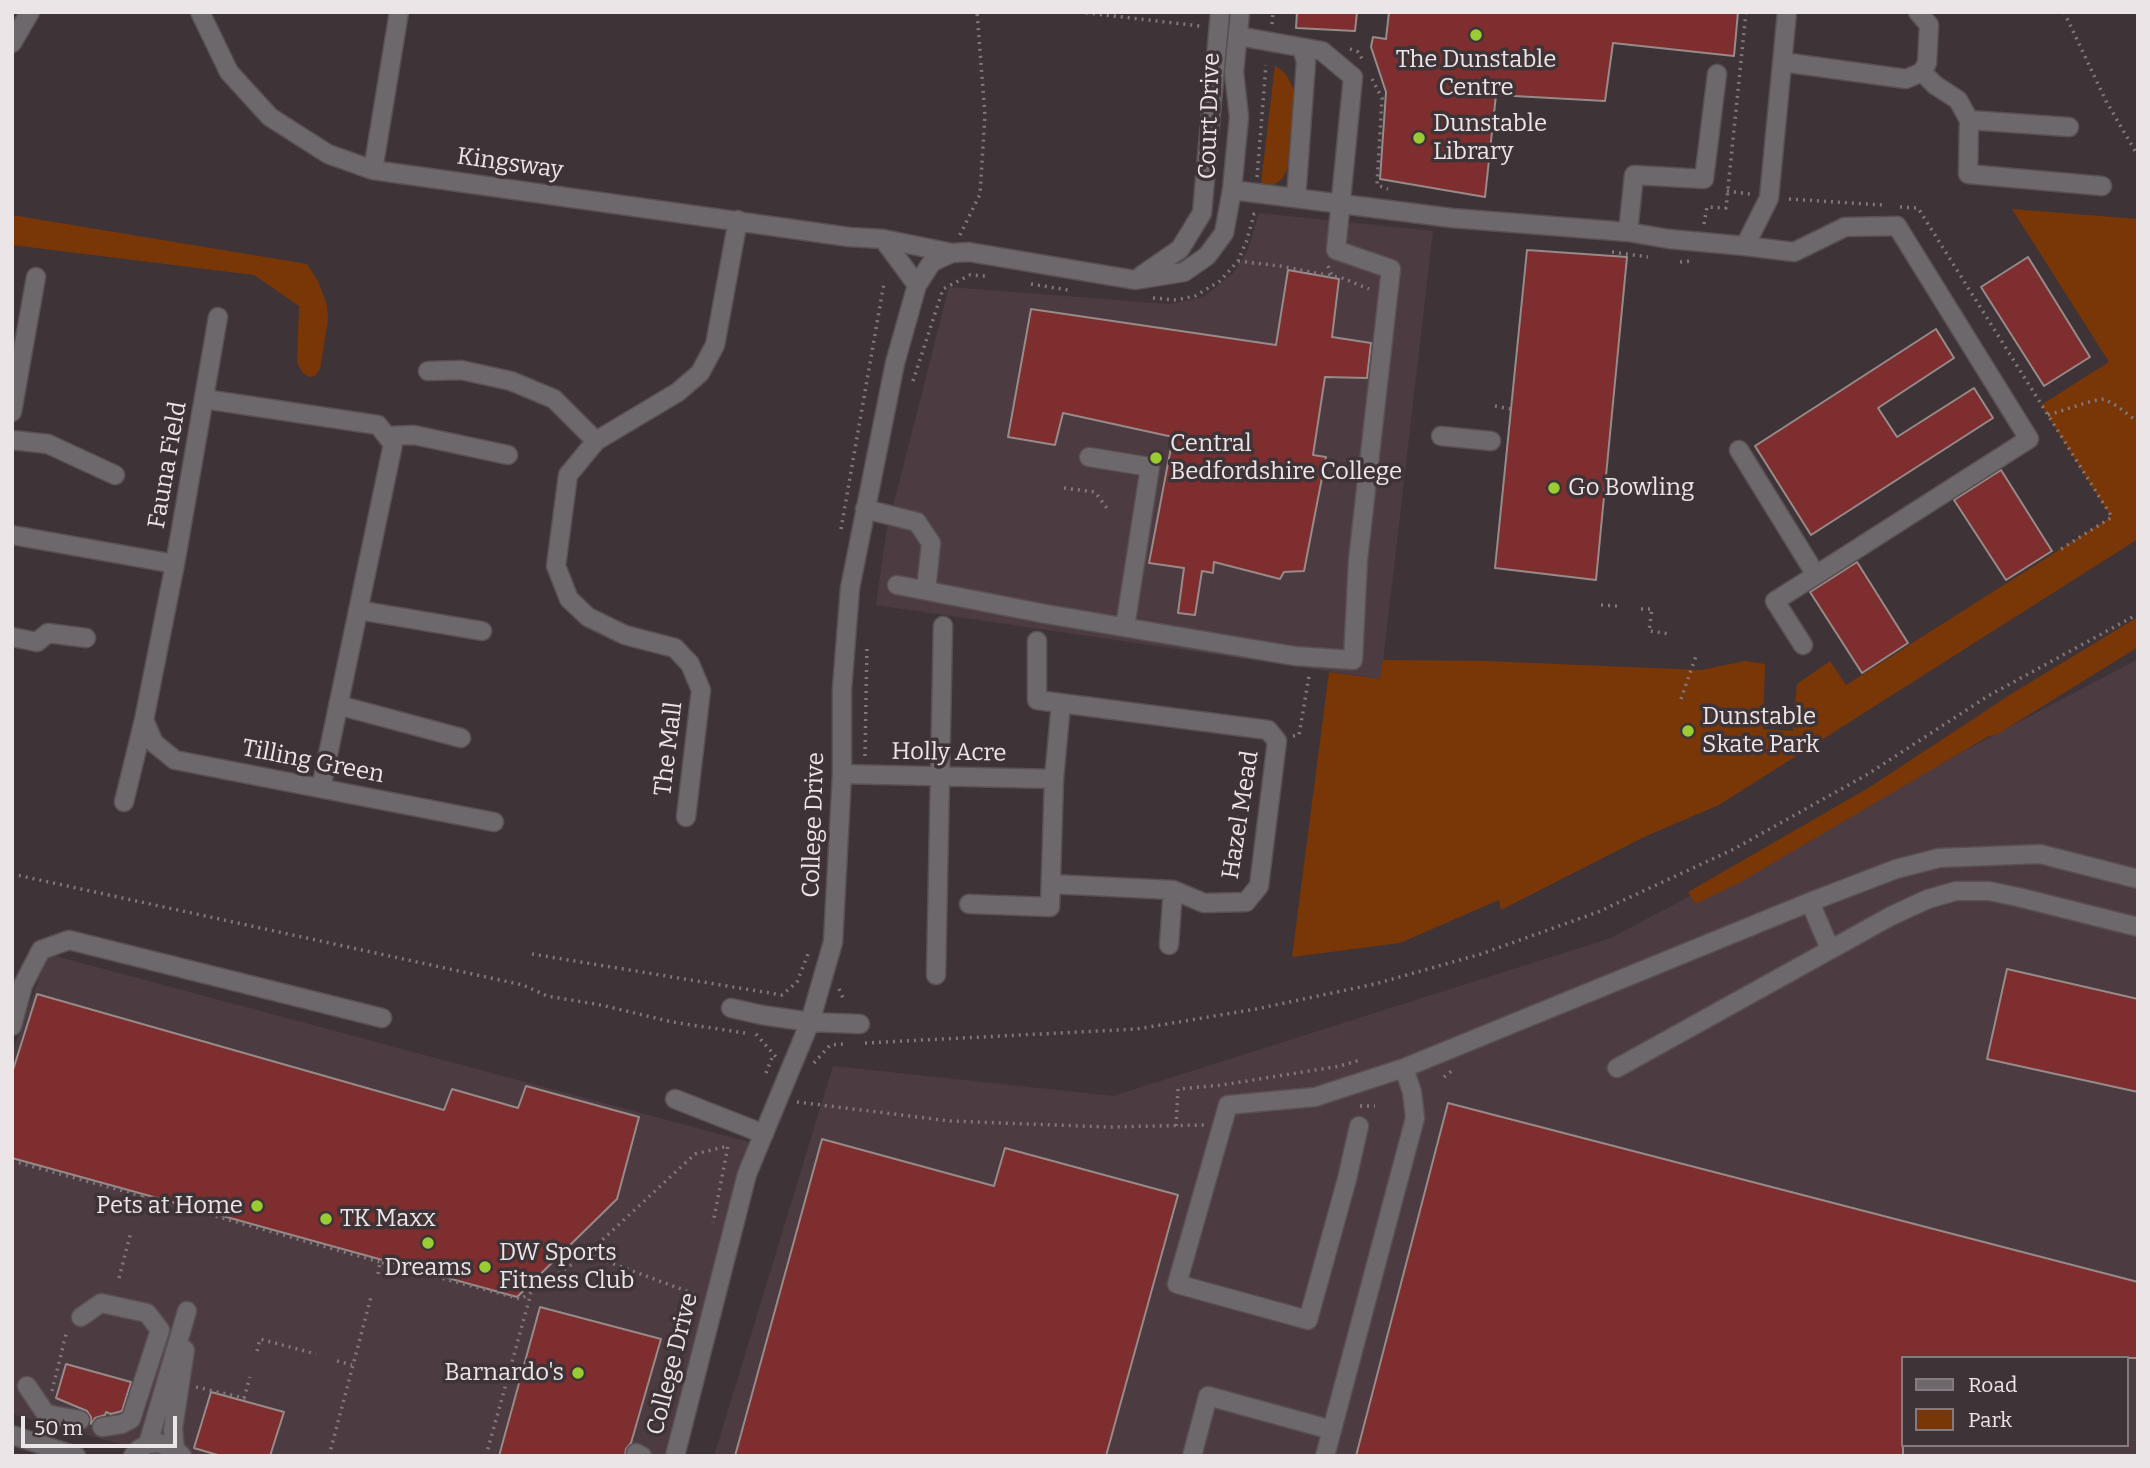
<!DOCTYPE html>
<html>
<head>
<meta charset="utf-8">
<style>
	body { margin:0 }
	#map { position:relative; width:2150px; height:1468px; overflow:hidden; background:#3e3437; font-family:Bitter,serif }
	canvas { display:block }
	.frame { position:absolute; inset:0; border:14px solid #ebe5e7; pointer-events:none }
	.legend { position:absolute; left:1901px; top:1356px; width:228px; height:91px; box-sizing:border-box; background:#3e3437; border:2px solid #837b7d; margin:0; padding:9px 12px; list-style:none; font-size:21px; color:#ebe5e7 }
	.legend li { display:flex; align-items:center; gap:14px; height:35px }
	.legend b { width:35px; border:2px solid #837b7d }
	.scale { position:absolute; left:21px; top:1416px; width:156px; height:32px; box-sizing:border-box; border:4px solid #ebe5e7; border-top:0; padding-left:9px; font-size:21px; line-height:24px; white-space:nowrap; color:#ebe5e7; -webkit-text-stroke:5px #3e3437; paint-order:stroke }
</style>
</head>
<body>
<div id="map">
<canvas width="2150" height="1468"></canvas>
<div class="frame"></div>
<ul class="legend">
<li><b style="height:9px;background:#6c686b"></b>Road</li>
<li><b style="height:19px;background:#793607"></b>Park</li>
</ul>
<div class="scale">50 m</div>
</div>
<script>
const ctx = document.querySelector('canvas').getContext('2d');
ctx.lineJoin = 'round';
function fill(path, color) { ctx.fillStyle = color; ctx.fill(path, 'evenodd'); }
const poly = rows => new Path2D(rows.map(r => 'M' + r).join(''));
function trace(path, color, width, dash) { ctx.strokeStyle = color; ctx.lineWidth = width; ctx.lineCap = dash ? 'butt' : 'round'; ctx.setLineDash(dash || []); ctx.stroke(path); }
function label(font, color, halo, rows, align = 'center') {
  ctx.font = font + ' Bitter,serif'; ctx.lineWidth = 7; ctx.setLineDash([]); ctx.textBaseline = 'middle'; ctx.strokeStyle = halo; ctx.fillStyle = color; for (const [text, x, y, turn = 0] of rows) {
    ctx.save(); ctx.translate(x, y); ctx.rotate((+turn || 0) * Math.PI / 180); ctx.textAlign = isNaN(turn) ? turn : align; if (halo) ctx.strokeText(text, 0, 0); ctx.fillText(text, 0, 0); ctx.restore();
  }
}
fill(poly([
	[1259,213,1433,231,1381,679,876,605,886,534,949,287,1169,304,1204,297,1234,272,1248,250],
	[2138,659,2138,1456,714,1456,833,1066,1113,1096,1611,938],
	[1903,1358,2127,1358,2127,1445,1903,1445],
	[48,954,749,1142,668,1456,163,1456,12,1414,12,1053]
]), '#4c3b41');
fill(poly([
	[1275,65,1286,74,1295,92,1291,162,1282,179,1272,186,1268,186,1261,183],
	[2012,209,2138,219,2138,539,1719,805,1644,837,1501,910,1499,900,1400,943,1292,957,1329,672,1380,679,1383,660,1486,661,1701,670,1745,661,1765,664,1763,729,1793,731,1797,684,1830,661,1846,685,2111,517,2041,405,2109,362],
	[12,215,307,264,318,281,327,305,328,320,320,369,315,376,309,377,303,373,297,363,299,306,254,275,12,245],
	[2138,617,2138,647,1998,734,1989,736,1739,883,1695,904,1688,892,1870,787,2011,694]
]), '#793607');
const building = poly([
	[1297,12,1357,12,1355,31,1296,28,1297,12],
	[1389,12,1738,12,1734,56,1613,43,1605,101,1496,95,1485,197,1380,179,1386,92,1371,47,1373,37,1386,39,1389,12],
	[1527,250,1627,257,1596,580,1495,568,1527,250],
	[2028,257,2090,357,2044,386,1981,287,2028,257],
	[1288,270,1339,279,1332,337,1371,343,1367,378,1325,377,1313,455,1326,457,1304,571,1284,572,1280,579,1214,562,1213,573,1202,571,1195,615,1178,613,1184,568,1149,563,1173,437,1063,413,1055,445,1008,437,1031,309,1276,345,1288,270],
	[1936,329,1954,358,1878,408,1897,437,1974,388,1993,418,1811,535,1755,446,1936,329],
	[2001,470,2052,551,2006,580,1954,500,2001,470],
	[1857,562,1908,643,1862,673,1810,592,1857,562],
	[2007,969,2138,999,2138,1092,1987,1059,2007,969],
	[37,994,444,1110,452,1089,518,1108,526,1086,639,1117,617,1199,517,1297,12,1158,12,1073,37,994],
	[1448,1103,2138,1282,2138,1358,1903,1358,1903,1456,1356,1456,1448,1103],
	[822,1139,994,1186,1005,1148,1178,1195,1106,1456,735,1456,822,1139],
	[540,1307,661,1339,631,1443,626,1449,625,1456,499,1456,540,1307],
	[66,1364,131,1382,122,1411,111,1414,106,1412,105,1415,95,1418,91,1424,91,1417,87,1411,56,1398,66,1364],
	[211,1392,284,1412,270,1456,221,1456,194,1448,211,1392]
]);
fill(building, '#7e2e2e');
trace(building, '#978b8a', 2);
const minor = poly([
	[200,12,229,72,270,117,328,154,373,170,849,237,883,239,952,253],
	[12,43,30,12],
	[1782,62,1906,79,1922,72,1927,63,1929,25,1918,12],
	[1922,72,1935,85,1958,100,1969,120,2069,127],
	[1969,120,1968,174,2102,186],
	[373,170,399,12],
	[1232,190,1452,218,1628,232,1669,239,1745,246,1769,198,1787,12],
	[1296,198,1306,62,1302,48],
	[1628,232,1634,175,1704,179,1717,74],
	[883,239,917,285],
	[1141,276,1180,249,1202,213,1220,12],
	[218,317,175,564,144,720,154,743,175,760,494,822],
	[12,359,21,361,12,412],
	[21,361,36,277],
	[428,371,461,370,511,381,554,399,596,441],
	[204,399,378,425,393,444,321,788],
	[387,436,414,435,508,455],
	[1441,436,1491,441],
	[12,440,48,444,115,475],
	[1739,450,1816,575,2029,439,1897,226,1845,227,1794,252,1745,246],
	[1089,457,1150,467,1125,627],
	[865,509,917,522,931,543,926,590],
	[12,535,175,564],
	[897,585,1046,614,1247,648,1295,656,1353,660,1358,560,1391,269,1336,250,1353,77,1322,51,1238,36],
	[358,610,482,631],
	[12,637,37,642,48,633,86,638],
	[1037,641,1037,700,1268,730,1277,741,1259,886,1246,902,1204,903,1173,890,1051,884],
	[1803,645,1775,601,1816,575],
	[338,705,461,738],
	[842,774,1054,779],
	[124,802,144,720],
	[686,817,701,690,690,664,675,648,625,635,588,617,569,599,556,566,568,475,596,441,678,392,700,373,715,345,738,220],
	[1810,902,1830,949],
	[969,904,1050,907,1054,779,1061,703],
	[1169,945,1173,890],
	[936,975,943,626],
	[731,1008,762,1015,810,1022,860,1024],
	[12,1026,23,985,41,950,69,940,382,1018],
	[1617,1068,1891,916,1928,899,1956,891,1989,891,2018,897,2138,927],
	[675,1099,764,1134],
	[1359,1126,1347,1179,1308,1320,1177,1284,1228,1105,1315,1097,1404,1068,1810,902,1896,869,1939,858,2040,854,2138,879],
	[81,1317,101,1303,147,1313,160,1330,131,1419,122,1424,102,1427],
	[27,1386,46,1414,80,1420],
	[12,1435,76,1456],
	[148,1444,187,1311],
	[175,1449,173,1429,185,1350],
	[636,1453,642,1456],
	[133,1456,139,1449,148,1444,159,1443,175,1449,182,1456],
	[675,1456,747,1174,810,1022,833,942,842,774,842,689,850,588,895,363,917,285,932,262,952,253,969,252,1135,280,1184,272,1207,256,1224,233,1232,190,1239,117,1234,72,1240,12],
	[1192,1456,1208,1396,1332,1430],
	[1325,1456,1415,1118,1412,1092,1404,1068]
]);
trace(minor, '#5a5053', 21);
trace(poly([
	[1079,12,1200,26],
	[2064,12,2106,101,2138,156],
	[1272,24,1273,12],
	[1350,49,1358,52,1362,59],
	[1372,79,1382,98,1377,185,1388,189],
	[1257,177,1266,65],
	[1727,191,1750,194],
	[1789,199,1882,205],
	[1900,207,1918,208,2112,517,2058,551],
	[1704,224,1707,207,1726,208,1746,12],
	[960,235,980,194,985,115,977,12],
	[1612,252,1648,257],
	[1238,261,1280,266,1342,278,1369,289],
	[1680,262,1694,261],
	[1328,266,1332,276],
	[1031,284,1068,290],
	[1153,298,1176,300,1195,296,1220,281,1238,261,1247,240,1254,214,1258,214],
	[913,381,943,289,970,275,986,276],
	[1495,406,1511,409],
	[2048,415,2092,401,2104,399,2117,406,2138,422],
	[1064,488,1095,492,1109,511],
	[841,529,884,283],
	[1601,605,1617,606],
	[1641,609,1652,609,1649,631,1670,634],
	[1681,699,1697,653],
	[1293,736,1299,735,1309,676],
	[865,756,867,644],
	[12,874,523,985,547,996,601,1005,672,1022,745,1033],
	[532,954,782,995,797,982,808,954],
	[839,989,844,1000],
	[756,1034,776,1057],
	[865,1043,1137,1029,1256,1009,1375,984,1481,954,1598,912,1734,849,1868,774,1988,696,2138,614],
	[814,1063,830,1045,844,1044],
	[766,1073,773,1055],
	[1444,1077,1453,1070],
	[797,1102,950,1121,1107,1127,1204,1125],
	[1360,1106,1375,1106],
	[1176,1126,1178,1089,1222,1085,1340,1066,1360,1060],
	[12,1161,142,1196],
	[139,1211,143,1196,380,1262],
	[587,1254,697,1295],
	[378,1274,380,1262,521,1299,587,1254,695,1154,728,1146,713,1223],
	[119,1278,131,1232],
	[257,1351,260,1339,316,1354],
	[337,1361,352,1365],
	[196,1387,244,1398,250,1377],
	[52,1391,67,1330],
	[329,1456,371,1297],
	[486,1456,531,1293]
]), '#81787b', 3.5, [2, 5]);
trace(minor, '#6c686b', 18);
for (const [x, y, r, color] of [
	[1476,35,7,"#9bcb32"],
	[1419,138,7,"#9bcb32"],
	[1156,458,7,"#9bcb32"],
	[1554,488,7,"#9bcb32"],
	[1688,731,7,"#9bcb32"],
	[257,1206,7,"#9bcb32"],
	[326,1219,7,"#9bcb32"],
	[428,1243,7,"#9bcb32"],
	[485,1267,7,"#9bcb32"],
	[578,1373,7,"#9bcb32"]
]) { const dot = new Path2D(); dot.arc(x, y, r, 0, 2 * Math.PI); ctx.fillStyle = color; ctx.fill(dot); trace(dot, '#3e3437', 2.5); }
label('24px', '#ebe5e7', '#3e3437', [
	["The Dunstable",1476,60,"center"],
	["Centre",1476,88,"center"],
	["Dunstable",1433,124],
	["Library",1433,152],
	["Central",1170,444],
	["Bedfordshire College",1170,472],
	["Go Bowling",1568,488],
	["Dunstable",1702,717],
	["Skate Park",1702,745],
	["Pets at Home",243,1206,"right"],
	["TK Maxx",340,1219],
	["DW Sports",499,1253],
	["Fitness Club",499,1281],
	["Dreams",428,1268,"center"],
	["Barnardo's",564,1373,"right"]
], 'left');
label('24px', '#ebe5e7', '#3e3437', [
	["Court Drive",1210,116,-88],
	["Kingsway",510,164,8],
	["Fauna Field",168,465,-80],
	["The Mall",669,749,-83],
	["Holly Acre",949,753,1],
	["Tilling Green",313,762,11],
	["Hazel Mead",1241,815,-81],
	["College Drive",814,825,-88],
	["College Drive",673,1364,-76]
]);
</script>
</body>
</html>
